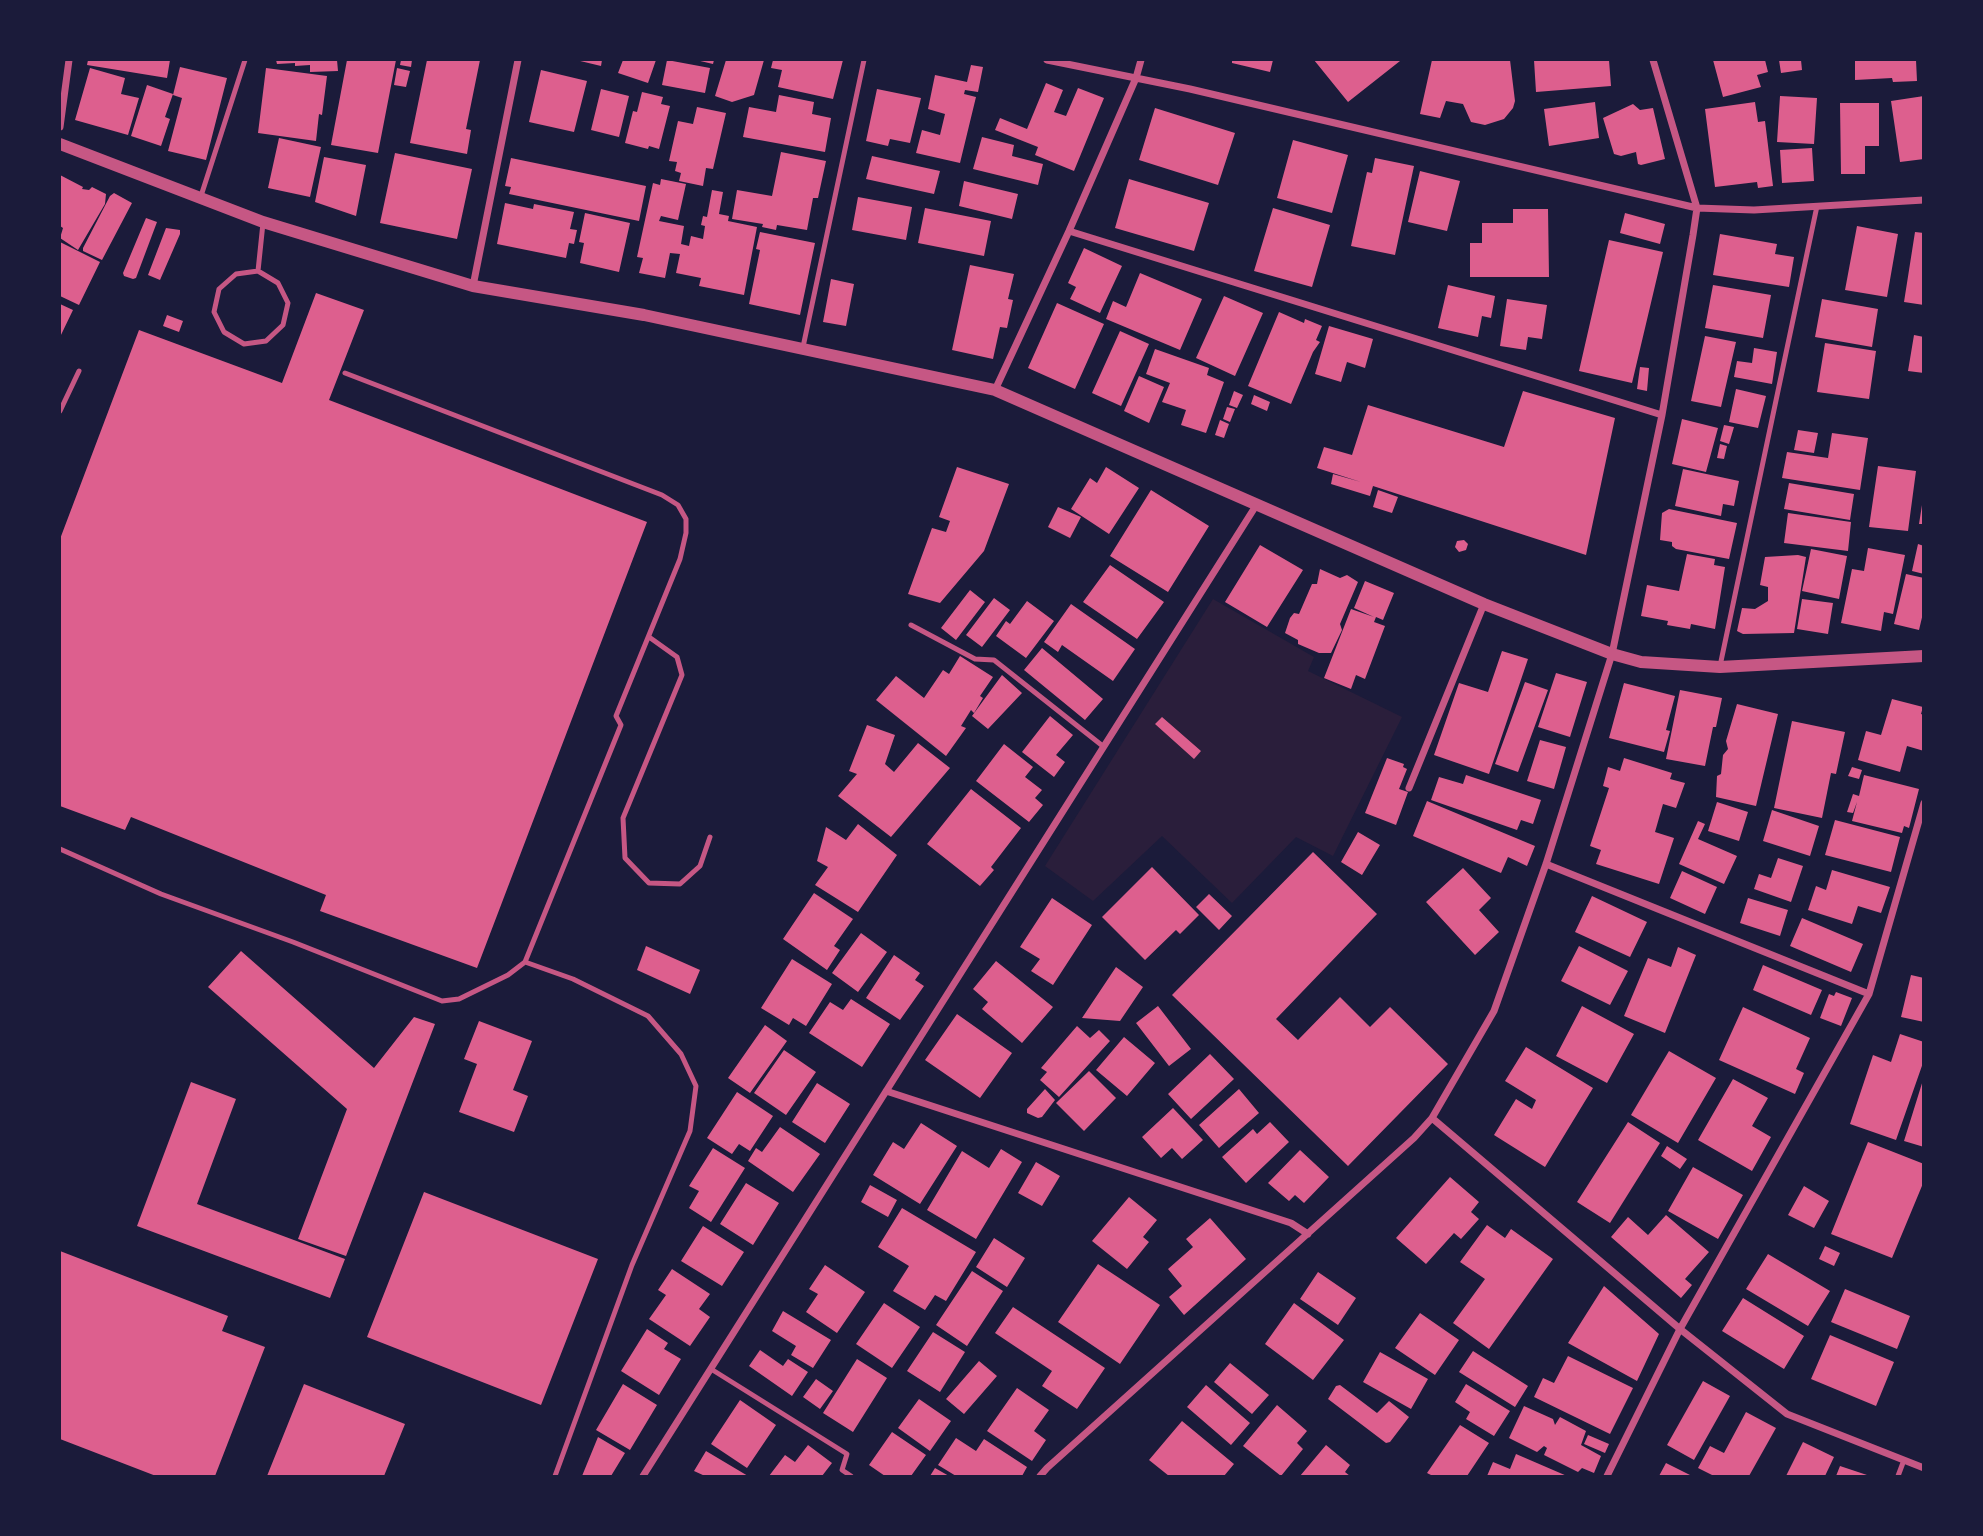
<!DOCTYPE html>
<html>
<head>
<meta charset="utf-8">
<style>
	body { margin:0 }
	#map { position:relative; width:1983px; height:1536px; overflow:hidden; background:#1b1b3a; font-family:"PT Sans",sans-serif }
	canvas { display:block }
	.frame { position:absolute; inset:0; border:61px solid #1b1b3a; pointer-events:none }
</style>
</head>
<body>
<div id="map">
<canvas width="1983" height="1536"></canvas>
<div class="frame"></div>
</div>
<script>
const ctx = document.querySelector('canvas').getContext('2d');
ctx.lineJoin = 'round';
function fill(path, color) { ctx.fillStyle = color; ctx.fill(path, 'evenodd'); }
const poly = rows => new Path2D(rows.map(r => 'M' + r).join(''));
function trace(path, color, width, dash) { ctx.strokeStyle = color; ctx.lineWidth = width; ctx.lineCap = dash ? 'butt' : 'round'; ctx.setLineDash(dash || []); ctx.stroke(path); }
fill(poly([
	[1213,599,1314,657,1308,671,1402,717,1333,856,1296,837,1232,903,1162,836,1093,901,1045,866]
]), '#2a1e3b');
fill(poly([
	[88,60,170,60,167,78,87,65],
	[276,60,337,60,338,71,310,72,310,65,295,66,295,63,277,64],
	[347,60,396,60,378,153,331,145],
	[401,60,412,60,411,67,400,65],
	[427,60,480,60,466,129,471,130,467,154,410,143],
	[576,60,602,60,601,66],
	[623,60,656,60,648,83,618,73],
	[667,60,710,68,705,93,662,85],
	[696,60,714,60,713,64],
	[726,60,764,60,754,95,732,102,715,96],
	[773,60,843,60,833,99,778,87,782,70,771,68],
	[1232,60,1273,60,1270,72,1232,63],
	[1314,60,1398,60,1400,61,1348,102],
	[1432,60,1510,60,1515,101,1513,108,1504,119,1485,125,1471,122,1463,104,1446,101,1440,118,1420,114],
	[1534,60,1609,60,1611,86,1536,92],
	[1713,60,1765,60,1768,72,1757,75,1761,87,1723,97],
	[1779,60,1801,60,1802,70,1781,73],
	[1855,60,1916,60,1917,81,1893,82,1892,78,1855,80],
	[971,65,983,67,978,92,965,90,964,94,976,97,960,163,916,153,922,130,940,135,945,114,928,109,935,75,967,82],
	[180,67,227,78,206,160,168,151,182,98,173,95],
	[90,68,125,78,121,94,139,98,128,135,75,120],
	[266,68,327,76,322,115,319,114,316,141,258,133],
	[397,68,410,71,406,87,394,85],
	[541,70,587,81,574,132,529,122],
	[1046,83,1063,90,1054,112,1066,116,1078,88,1104,98,1074,171,1035,155,1038,147,995,130,1000,118,1027,129],
	[147,85,173,94,165,117,170,119,161,146,131,136],
	[601,89,629,96,619,137,591,130],
	[877,89,921,98,910,143,890,139,888,146,866,141],
	[642,92,663,97,661,104,670,106,659,149,649,146,648,149,625,143,633,111,637,112],
	[779,95,814,102,812,114,831,118,825,152,743,137,749,107,776,112],
	[1780,96,1817,98,1814,144,1777,142],
	[1924,96,1924,159,1900,162,1891,101],
	[1595,102,1599,138,1549,146,1544,109],
	[1755,102,1758,122,1765,121,1773,186,1758,188,1757,182,1715,187,1705,109],
	[1840,103,1879,103,1879,146,1865,146,1865,174,1841,174],
	[1633,104,1640,110,1653,108,1665,159,1641,165,1638,164,1636,152,1621,156,1614,154,1603,118],
	[697,107,726,113,713,169,706,168,703,186,679,181,681,173,675,171,677,162,669,161,678,121,693,124],
	[1155,108,1235,133,1218,185,1139,160],
	[982,137,1014,145,1012,156,1043,164,1038,185,973,169],
	[279,138,321,147,310,197,268,188],
	[1293,140,1348,155,1332,213,1277,198],
	[1812,148,1814,181,1782,183,1780,150],
	[781,152,826,161,818,198,813,198,807,230,777,225,776,230,762,227,763,224,732,219,737,190,772,196],
	[395,153,472,169,457,239,380,223],
	[872,156,940,171,934,194,866,179],
	[324,157,366,165,356,216,315,202],
	[511,158,646,186,639,221,509,194,511,187,505,186],
	[1375,158,1414,166,1395,255,1351,246,1367,172,1372,173],
	[1420,171,1460,181,1447,231,1408,222],
	[60,175,83,187,82,189,89,190,92,187,106,194,105,204,78,250,60,238,63,228,60,226],
	[661,179,686,184,678,220,661,216,659,221,684,226,681,244,689,246,691,236,703,239,705,226,701,225,703,216,707,217,712,190,723,192,719,214,729,216,728,221,757,227,744,295,699,286,701,278,676,273,680,254,670,253,665,278,639,273,643,258,637,257,653,183,660,185],
	[1129,179,1209,203,1194,251,1115,228],
	[964,181,1018,194,1012,219,959,206],
	[114,193,132,203,102,260,83,251,83,248,110,196],
	[858,197,912,207,906,240,852,230],
	[505,203,533,209,534,204,574,212,570,229,577,230,574,244,569,243,566,258,497,244],
	[925,208,991,221,984,256,918,243],
	[1273,208,1330,225,1312,287,1254,271],
	[1513,209,1548,209,1549,277,1470,277,1470,243,1482,243,1482,223,1513,223],
	[585,213,630,223,619,272,580,263,584,243,579,242],
	[1625,213,1665,224,1660,244,1620,233],
	[146,218,157,222,136,278,133,279,124,276,123,273],
	[1857,226,1898,234,1887,297,1845,290],
	[166,228,180,230,180,234,160,280,148,275],
	[760,232,815,243,800,315,749,304,760,250,756,249],
	[1915,232,1924,233,1924,305,1904,302],
	[1720,234,1777,244,1775,254,1794,257,1789,287,1713,275],
	[1609,240,1663,252,1632,383,1579,371],
	[60,242,100,262,79,305,60,296],
	[1084,248,1122,266,1100,313,1070,299,1076,287,1068,283],
	[970,265,1014,274,1008,299,1013,300,1007,328,1000,327,993,359,952,350],
	[1140,273,1202,299,1180,350,1106,319,1113,301,1126,307],
	[831,279,854,284,846,326,823,322],
	[1448,285,1495,296,1491,318,1482,316,1478,337,1438,328],
	[1713,285,1771,295,1763,338,1705,328],
	[316,293,364,310,329,400,647,522,477,968,320,911,326,895,131,817,125,830,60,806,60,539,139,330,282,383],
	[1224,296,1263,313,1235,376,1196,358],
	[1507,299,1547,305,1542,339,1528,337,1526,350,1500,346],
	[1822,299,1878,309,1872,347,1815,337],
	[1057,303,1104,324,1075,389,1028,368],
	[60,304,73,310,60,337],
	[1279,312,1304,323,1305,319,1322,326,1316,340,1320,342,1313,352,1291,404,1248,386],
	[167,315,183,321,179,332,163,326],
	[1329,326,1373,339,1365,368,1347,362,1341,382,1315,374],
	[1120,331,1149,344,1121,406,1092,393],
	[1914,335,1924,337,1924,373,1908,371],
	[1705,336,1736,342,1721,407,1691,401],
	[1825,343,1876,351,1869,399,1817,392],
	[1754,348,1777,352,1772,384,1734,377,1737,361,1752,363],
	[1155,349,1209,368,1207,375,1224,382,1206,433,1181,425,1186,410,1162,402,1170,383,1146,374],
	[1640,367,1649,368,1647,391,1637,389],
	[1139,376,1164,387,1149,423,1124,411],
	[1736,389,1766,396,1758,428,1729,422],
	[1234,391,1243,395,1237,408,1229,405],
	[1523,391,1615,418,1586,555,1373,486,1370,496,1331,484,1333,474,1361,482,1317,468,1324,447,1352,455,1368,405,1504,447],
	[1254,395,1270,402,1267,411,1251,404],
	[1227,407,1235,409,1230,422,1223,419],
	[1682,419,1718,428,1706,472,1672,464],
	[1220,420,1229,424,1224,438,1215,435],
	[1724,425,1734,427,1729,444,1720,441],
	[1798,430,1818,433,1814,453,1794,450],
	[1832,433,1868,438,1860,490,1782,478,1787,452,1828,458],
	[1720,444,1727,446,1724,459,1717,458],
	[1878,466,1916,471,1908,531,1869,527],
	[957,467,1009,484,984,551,940,603,908,594,932,528,946,532,950,521,939,517],
	[1106,467,1139,488,1109,534,1071,509,1090,478,1097,483],
	[1683,469,1739,481,1734,506,1723,504,1721,516,1675,506],
	[1789,483,1854,494,1850,520,1784,509],
	[1151,490,1209,526,1168,592,1110,556],
	[1378,490,1398,497,1392,513,1373,507],
	[1922,505,1924,505,1924,524,1919,524],
	[1058,507,1081,517,1070,538,1048,527],
	[1669,509,1737,523,1729,559,1676,549,1672,546,1672,542,1660,540,1662,513],
	[1788,513,1851,522,1848,551,1784,543],
	[1464,540,1468,544,1466,550,1459,552,1455,547,1457,541],
	[1918,544,1924,546,1924,574,1912,571],
	[1260,545,1303,570,1267,627,1225,602],
	[1868,548,1905,555,1893,614,1884,612,1881,631,1841,623,1852,569,1864,571],
	[1811,549,1847,556,1839,599,1802,591],
	[1687,554,1715,559,1714,565,1725,567,1715,629,1691,624,1690,629,1667,625,1668,621,1641,616,1647,585,1679,591],
	[1798,555,1806,557,1794,633,1743,634,1737,631,1742,608,1755,609,1768,601,1768,587,1760,585,1765,557],
	[1110,565,1164,602,1137,639,1083,602],
	[1320,569,1340,578,1347,575,1358,582,1340,624,1342,630,1331,653,1319,653,1298,644,1298,640,1285,633,1290,618,1294,613,1299,614,1312,584,1317,584],
	[1906,574,1924,578,1924,609,1919,630,1894,624],
	[1365,581,1394,593,1383,620,1376,617,1374,622,1385,626,1365,679,1356,675,1351,689,1324,678,1351,609,1374,617,1354,608],
	[970,590,985,602,956,640,941,628],
	[994,598,1010,610,982,647,966,635],
	[1802,599,1833,603,1828,634,1797,629],
	[1027,601,1054,621,1026,658,996,636,1006,621,1010,624],
	[1071,604,1135,649,1113,681,1062,645,1058,652,1044,642],
	[1042,648,1103,699,1085,720,1024,670],
	[1502,651,1528,659,1489,774,1434,755,1459,683,1488,692],
	[960,656,993,677,980,696,983,698,974,713,971,710,961,726,966,728,946,756,876,700,896,676,924,698,943,670,949,674],
	[1556,673,1587,682,1570,737,1538,727],
	[1002,675,1022,693,988,729,972,716],
	[1525,682,1548,690,1518,772,1495,764],
	[1624,683,1675,696,1666,730,1670,731,1664,752,1609,738],
	[1680,690,1722,698,1716,727,1713,727,1705,766,1666,759],
	[1892,699,1923,707,1921,714,1924,715,1924,751,1907,746,1900,772,1858,760,1866,731,1881,735],
	[1737,704,1778,714,1756,806,1716,797,1717,776,1721,774,1723,755,1728,749,1726,741],
	[1050,716,1073,735,1056,755,1065,762,1054,777,1022,752],
	[1162,717,1201,751,1194,759,1155,724],
	[1792,721,1845,732,1836,774,1831,773,1822,818,1774,808],
	[867,725,895,735,885,764,894,772,918,743,950,768,891,837,838,796,857,774,849,771],
	[1540,740,1566,747,1554,789,1527,781],
	[1004,744,1033,767,1025,777,1042,790,1035,798,1043,805,1029,822,976,781],
	[1387,758,1404,764,1403,767,1407,769,1399,789,1408,792,1396,825,1365,813],
	[1624,758,1672,773,1670,779,1685,783,1676,808,1663,804,1655,832,1674,838,1659,884,1596,864,1601,850,1590,846,1609,788,1603,786,1608,767,1620,771],
	[1852,767,1862,770,1859,779,1848,776],
	[1466,775,1541,800,1533,824,1521,820,1517,830,1431,800,1439,777,1463,784],
	[1864,775,1919,789,1909,828,1904,826,1902,833,1852,821,1857,802,1853,813,1847,812,1853,794,1859,796],
	[971,789,1021,828,991,867,994,870,980,886,927,844],
	[1427,801,1535,846,1527,866,1508,857,1501,873,1413,836],
	[1717,802,1748,812,1739,841,1708,831],
	[1772,810,1819,826,1810,856,1763,841],
	[1835,820,1900,837,1891,872,1825,855],
	[1698,821,1705,824,1698,839,1737,856,1724,884,1679,864],
	[858,824,897,855,858,912,815,885,828,867,817,861,826,827,846,840],
	[1358,832,1380,845,1362,875,1341,862],
	[1313,852,1377,914,1276,1019,1298,1040,1340,997,1370,1027,1390,1007,1448,1064,1348,1166,1172,995],
	[1778,858,1803,866,1791,902,1754,889,1759,874,1771,878],
	[1152,867,1199,915,1180,934,1176,930,1145,960,1102,917],
	[1463,868,1491,898,1479,910,1499,932,1475,955,1426,902],
	[1832,870,1890,887,1881,913,1858,906,1852,924,1808,910,1816,886,1826,890],
	[1682,871,1717,887,1705,914,1670,898],
	[814,893,853,919,834,946,840,950,827,970,783,939],
	[1209,894,1232,916,1219,930,1196,907],
	[1592,896,1647,922,1630,957,1575,932],
	[1052,898,1092,925,1053,985,1031,971,1040,959,1020,947],
	[1748,898,1788,910,1780,936,1740,923],
	[1802,918,1863,944,1851,972,1790,946],
	[861,933,887,952,858,992,832,973],
	[646,946,700,970,690,994,637,970],
	[1579,946,1628,971,1610,1005,1561,981],
	[1678,947,1696,955,1665,1033,1624,1016,1648,958,1671,967],
	[241,951,374,1068,414,1017,435,1024,346,1256,298,1239,347,1109,208,987],
	[894,955,920,973,915,980,924,986,900,1020,866,998],
	[792,959,832,984,806,1026,793,1018,789,1025,761,1008],
	[996,961,1053,1007,1022,1043,982,1009,988,1002,973,989],
	[1763,965,1822,990,1811,1015,1753,990],
	[1116,967,1143,987,1120,1021,1082,1018],
	[1911,975,1924,978,1924,1022,1901,1017],
	[1836,992,1852,998,1841,1026,1820,1018,1829,994,1834,996],
	[851,999,890,1024,862,1067,809,1033,830,1002,843,1010],
	[1158,1006,1191,1049,1169,1066,1136,1023],
	[1582,1006,1634,1034,1607,1083,1556,1056],
	[1743,1007,1810,1038,1796,1069,1804,1073,1795,1094,1719,1060],
	[957,1014,1012,1053,980,1098,925,1060],
	[479,1021,532,1041,513,1090,528,1096,514,1132,459,1112,477,1064,464,1059],
	[765,1025,787,1041,750,1093,728,1078],
	[1077,1026,1090,1038,1099,1030,1110,1041,1059,1097,1040,1080,1047,1072,1041,1068],
	[1900,1034,1924,1042,1924,1060,1896,1140,1850,1124,1873,1055,1891,1062],
	[1124,1037,1155,1063,1127,1096,1096,1070],
	[1526,1047,1593,1088,1545,1167,1494,1135,1516,1099,1532,1109,1536,1100,1505,1081],
	[784,1050,816,1072,786,1115,754,1093],
	[1669,1051,1716,1078,1678,1143,1631,1115],
	[1210,1054,1234,1079,1191,1119,1168,1094],
	[1089,1071,1116,1098,1084,1131,1056,1103],
	[1733,1079,1768,1098,1752,1126,1771,1137,1752,1171,1698,1140],
	[1923,1080,1924,1080,1924,1147,1904,1141],
	[191,1082,236,1099,197,1204,345,1259,330,1298,137,1226],
	[817,1083,850,1104,825,1143,792,1122],
	[1045,1089,1055,1100,1042,1117,1038,1118,1027,1113,1027,1109],
	[1239,1089,1259,1113,1219,1148,1199,1125],
	[737,1092,773,1116,750,1151,739,1144,732,1154,707,1138],
	[1173,1108,1203,1140,1182,1159,1172,1148,1161,1158,1142,1137],
	[1270,1122,1289,1142,1246,1183,1222,1157,1253,1129,1257,1134],
	[1628,1122,1660,1143,1610,1223,1577,1202],
	[921,1123,957,1146,920,1204,873,1175,893,1142,904,1149],
	[780,1127,820,1154,793,1192,748,1161,756,1148,762,1152],
	[1868,1142,1924,1164,1924,1181,1892,1258,1831,1234],
	[1667,1146,1687,1159,1680,1169,1661,1156],
	[713,1148,745,1168,711,1222,689,1208,699,1191,689,1186],
	[1001,1149,1022,1162,976,1239,927,1210,962,1151,989,1168],
	[1300,1150,1329,1177,1304,1203,1295,1195,1289,1201,1268,1183],
	[1036,1162,1060,1176,1042,1206,1018,1193],
	[1693,1167,1743,1195,1718,1239,1668,1211],
	[1450,1177,1479,1202,1471,1212,1479,1219,1461,1239,1454,1233,1426,1264,1396,1238],
	[746,1183,779,1203,753,1245,720,1224],
	[870,1185,897,1200,888,1217,861,1202],
	[1804,1186,1829,1201,1814,1228,1788,1215],
	[424,1192,598,1259,541,1405,367,1337],
	[1129,1197,1157,1220,1143,1237,1149,1242,1127,1269,1092,1241],
	[902,1208,976,1252,946,1301,935,1295,925,1310,893,1291,909,1266,878,1247],
	[1666,1215,1709,1252,1685,1279,1692,1285,1681,1298,1611,1237,1628,1217,1648,1235],
	[1210,1218,1246,1259,1184,1315,1169,1297,1182,1286,1168,1269,1193,1247,1186,1239],
	[1487,1225,1505,1238,1511,1229,1553,1259,1489,1349,1453,1323,1485,1279,1460,1262],
	[703,1226,744,1252,722,1286,681,1261],
	[994,1238,1025,1258,1007,1287,976,1267],
	[1825,1246,1840,1253,1834,1266,1819,1259],
	[60,1251,228,1316,222,1331,265,1347,215,1476,156,1476,60,1439],
	[1768,1254,1830,1291,1808,1326,1746,1289],
	[1098,1264,1160,1305,1120,1364,1058,1322],
	[825,1265,865,1292,837,1333,806,1312,818,1294,809,1289],
	[672,1269,710,1294,699,1309,710,1317,690,1346,649,1319,666,1295,658,1290],
	[972,1271,1003,1291,967,1346,936,1325],
	[1318,1272,1356,1298,1338,1325,1300,1299],
	[1604,1286,1659,1334,1637,1381,1568,1343],
	[1845,1289,1910,1316,1897,1349,1831,1322],
	[1743,1298,1804,1336,1784,1369,1722,1331],
	[884,1303,920,1327,892,1368,856,1344],
	[1294,1303,1344,1340,1313,1380,1265,1344],
	[1013,1307,1105,1368,1077,1409,1042,1386,1052,1371,995,1333],
	[783,1311,831,1340,813,1368,791,1355,796,1346,772,1331],
	[1420,1313,1459,1340,1435,1375,1395,1348],
	[647,1329,668,1343,664,1349,681,1359,659,1395,621,1371],
	[933,1332,965,1352,940,1392,907,1371],
	[1830,1335,1894,1362,1876,1406,1811,1379],
	[760,1350,783,1366,788,1359,808,1372,792,1396,749,1366],
	[1473,1351,1528,1386,1515,1407,1459,1372],
	[1380,1352,1428,1379,1411,1409,1363,1382],
	[1568,1356,1633,1388,1610,1434,1534,1397,1543,1378,1554,1383],
	[857,1359,887,1378,853,1432,823,1413],
	[979,1361,997,1376,964,1414,946,1399],
	[1230,1363,1269,1395,1252,1414,1214,1382],
	[816,1379,833,1391,820,1409,803,1397],
	[1703,1381,1730,1396,1694,1460,1667,1445],
	[304,1384,405,1424,384,1476,267,1476],
	[623,1384,657,1405,630,1450,596,1430],
	[1466,1384,1510,1411,1494,1436,1466,1419,1470,1412,1455,1402],
	[1206,1385,1250,1423,1231,1445,1187,1407],
	[1340,1385,1377,1413,1389,1401,1409,1417,1390,1442,1386,1443,1328,1399,1336,1386],
	[1017,1388,1049,1410,1034,1431,1046,1440,1032,1461,987,1431],
	[919,1399,951,1421,930,1451,898,1428],
	[740,1400,776,1425,747,1468,711,1444],
	[1277,1405,1307,1431,1297,1443,1303,1449,1281,1476,1243,1446],
	[1524,1406,1553,1419,1555,1425,1560,1417,1586,1431,1581,1445,1601,1456,1594,1473,1582,1468,1578,1472,1544,1455,1547,1448,1544,1446,1537,1452,1509,1438],
	[1746,1412,1776,1428,1749,1476,1714,1476,1698,1468,1710,1446,1724,1453],
	[1182,1421,1234,1464,1224,1476,1169,1476,1149,1460],
	[1460,1425,1489,1443,1467,1476,1433,1476,1427,1473],
	[892,1432,926,1455,911,1476,885,1476,869,1465],
	[1588,1435,1609,1444,1605,1453,1584,1444],
	[598,1437,625,1453,611,1476,582,1476],
	[956,1438,976,1451,984,1439,1027,1467,1022,1476,956,1476,938,1465],
	[1803,1442,1834,1457,1825,1476,1786,1476],
	[808,1445,832,1463,822,1476,769,1476,785,1455,795,1462],
	[1326,1445,1350,1465,1345,1472,1350,1476,1300,1476],
	[706,1451,748,1476,705,1476,694,1471],
	[1516,1454,1567,1476,1487,1476,1493,1462,1510,1469],
	[1666,1463,1692,1476,1659,1476],
	[1840,1466,1870,1476,1836,1476],
	[935,1468,949,1476,930,1476]
]), '#dd5f8e');
trace(poly([
	[200,199,245,60],
	[258,271,236,274,219,289,214,312,224,332,244,344,266,341,283,325,288,303,278,283,258,271,263,223],
	[803,347,864,60],
	[60,411,79,371],
	[911,625,975,659,994,660,1104,747],
	[649,637,677,657,682,675,623,818,625,858,649,883,680,884,700,866,710,837],
	[1720,666,1817,206],
	[60,849,161,894,293,942,442,1001,459,999,508,975,525,962,621,725,616,716,680,559,686,533,686,519,678,505,662,495,345,373],
	[525,962,573,979,648,1016,681,1054,696,1086,690,1131,632,1265,555,1476],
	[711,1369,847,1454,842,1470,851,1476],
	[1898,1476,1904,1460]
]), '#c65784', 5);
trace(poly([
	[1047,60,1190,89,1697,208,1754,210,1924,200],
	[60,127,69,60],
	[1069,231,1662,415],
	[473,286,518,60],
	[995,390,1069,231,1136,78,1141,60],
	[1409,788,1484,604],
	[1546,864,1869,994],
	[886,1091,1291,1223,1308,1234],
	[1432,1118,1680,1329,1787,1414,1924,1468],
	[643,1476,1257,504],
	[1040,1476,1047,1468,1414,1138,1432,1118,1494,1011,1546,864,1612,654,1662,415,1693,235,1697,208,1653,60],
	[1607,1476,1680,1329,1869,994,1924,803]
]), '#c65784', 7);
trace(poly([
	[60,144,263,222,473,286,644,315,995,390,1484,604,1612,654,1641,662,1720,667,1924,656]
]), '#c65784', 12);
</script>
</body>
</html>
